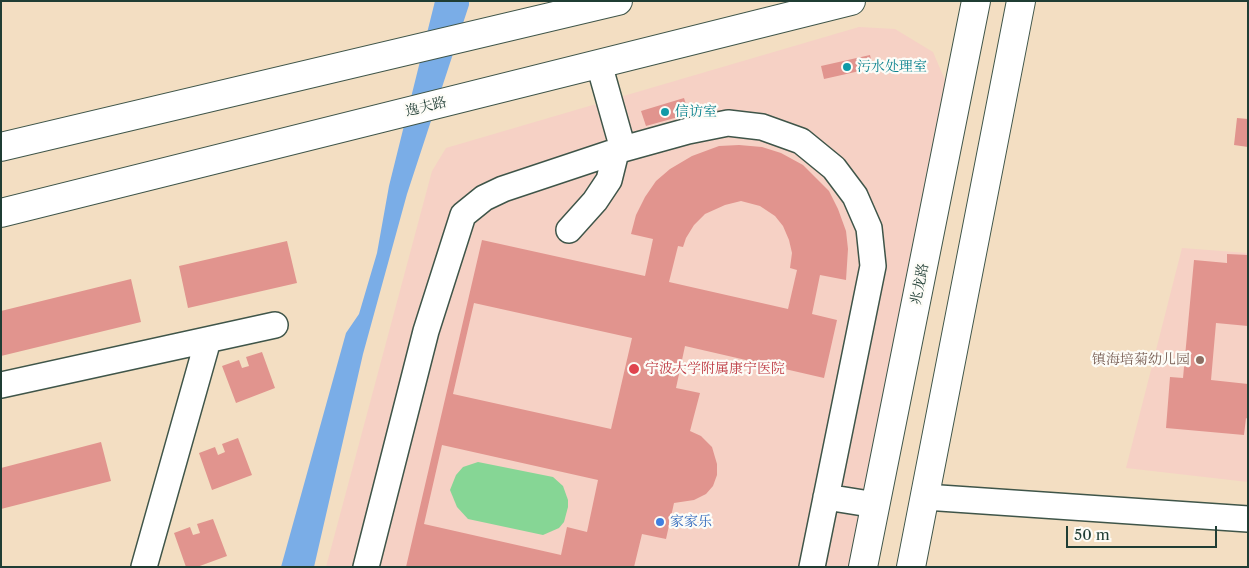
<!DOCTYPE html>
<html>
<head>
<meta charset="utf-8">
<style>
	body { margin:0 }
	#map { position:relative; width:1249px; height:568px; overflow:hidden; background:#f3dec2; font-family:"Libre Caslon Text",serif }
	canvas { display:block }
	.frame { position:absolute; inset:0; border:2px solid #1f3d34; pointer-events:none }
	.scale { position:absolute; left:1066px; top:526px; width:151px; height:22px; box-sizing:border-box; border:2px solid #1f3d34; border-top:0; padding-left:6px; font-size:15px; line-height:18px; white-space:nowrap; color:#1f3d34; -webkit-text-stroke:4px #fdfcf7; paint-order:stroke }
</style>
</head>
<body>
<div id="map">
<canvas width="1249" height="568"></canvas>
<div class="frame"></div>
<div class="scale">50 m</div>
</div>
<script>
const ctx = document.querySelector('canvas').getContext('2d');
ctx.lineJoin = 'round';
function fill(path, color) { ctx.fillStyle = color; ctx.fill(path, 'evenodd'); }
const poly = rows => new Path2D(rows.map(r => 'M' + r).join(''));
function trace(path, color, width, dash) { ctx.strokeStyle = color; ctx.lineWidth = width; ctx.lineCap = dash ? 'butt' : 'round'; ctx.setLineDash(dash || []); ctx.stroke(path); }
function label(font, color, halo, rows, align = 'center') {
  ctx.font = font + ' "Libre Caslon Text","Noto Serif SC",serif'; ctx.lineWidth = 4.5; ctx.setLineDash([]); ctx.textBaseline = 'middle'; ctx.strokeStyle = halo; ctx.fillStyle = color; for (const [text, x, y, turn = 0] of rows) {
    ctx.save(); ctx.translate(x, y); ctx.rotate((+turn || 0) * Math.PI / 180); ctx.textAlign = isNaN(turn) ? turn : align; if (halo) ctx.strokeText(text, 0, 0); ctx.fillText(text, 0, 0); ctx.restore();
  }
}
fill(poly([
	[859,27,895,29,933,52,948,87,849,567,326,567,432,171,446,148],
	[1182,248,1248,253,1248,482,1126,468]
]), '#f6d1c5');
fill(poly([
	[478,462,553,477,563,486,568,500,568,507,564,522,559,528,543,535,468,519,457,507,450,490,456,475,463,467]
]), '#86d695');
fill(poly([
	[435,1,469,1,469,5,407,194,363,354,314,567,281,567,346,333,359,314,377,253,389,186]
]), '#7aade7');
fill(poly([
	[870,55,873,68,824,79,821,66],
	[684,98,689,114,646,126,641,111],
	[1237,118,1248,119,1248,147,1234,145],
	[739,145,762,147,781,153,803,165,829,191,838,209,846,231,848,249,846,280,820,275,812,314,837,320,824,378,685,346,676,388,700,393,690,431,701,436,712,447,717,464,717,475,713,486,706,494,694,500,674,503,666,539,642,534,634,567,406,567,482,240,645,276,653,239,631,234,636,215,645,197,656,181,670,169,692,156,719,146],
	[741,201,760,206,775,216,783,226,789,240,792,253,790,268,797,270,788,309,669,282,678,246,683,247,686,238,694,225,705,214,725,205],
	[474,303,632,338,611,429,453,394],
	[442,445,598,480,587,532,567,527,561,555,424,524],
	[287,241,297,283,188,308,179,266],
	[1227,254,1248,255,1248,326,1216,323,1211,380,1248,384,1248,419,1246,418,1244,435,1166,428,1170,377,1183,378,1194,260,1227,263],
	[131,279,141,322,1,356,1,311],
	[262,352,275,388,236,403,222,366,239,360,242,368,249,366,246,357],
	[238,438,252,475,212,490,199,453,215,447,218,455,225,452,222,444],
	[101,442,111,481,1,509,1,468],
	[213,519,227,556,197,567,186,567,174,533,190,527,193,535,200,533,197,524]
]), '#e1948e');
const minor = poly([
	[599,64,623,149,688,131,728,123,762,127,801,141,834,168,855,196,869,228,873,266,812,567],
	[569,230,595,201,609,180,616,152],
	[1,385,275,325],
	[826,497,876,505],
	[925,497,1248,519],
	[144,567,208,340],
	[366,567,426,331,463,215,484,198,503,189,623,149]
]);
const major = poly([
	[1,147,618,1],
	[1,213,851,1],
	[863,567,976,1],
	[911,567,1021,1]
]);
trace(minor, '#3f5549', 28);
trace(major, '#3f5549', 30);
trace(minor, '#fff', 25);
trace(major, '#fff', 28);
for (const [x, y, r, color] of [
	[847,67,5,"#0f9aa8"],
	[665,112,5,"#0f9aa8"],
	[1200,360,5,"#8d6e63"],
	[634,369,6,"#e0444e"],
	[660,522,5,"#3f7fe0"]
]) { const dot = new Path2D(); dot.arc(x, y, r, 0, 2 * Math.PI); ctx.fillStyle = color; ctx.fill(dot); trace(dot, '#fdfcf7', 2); }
label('14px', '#0d838f', '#fdfcf7', [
	["污水处理室",857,67],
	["信访室",675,112]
], 'left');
label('14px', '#1f3d34', '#fdfcf7', [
	["逸夫路",426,107,-14],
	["兆龙路",920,284,-79]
]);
label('14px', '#785e54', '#fdfcf7', [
	["镇海培菊幼儿园",1190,360]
], 'right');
label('14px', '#be3a42', '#fdfcf7', [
	["宁波大学附属康宁医院",645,369]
], 'left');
label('14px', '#366cbe', '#fdfcf7', [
	["家家乐",670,522]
], 'left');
</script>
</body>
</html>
